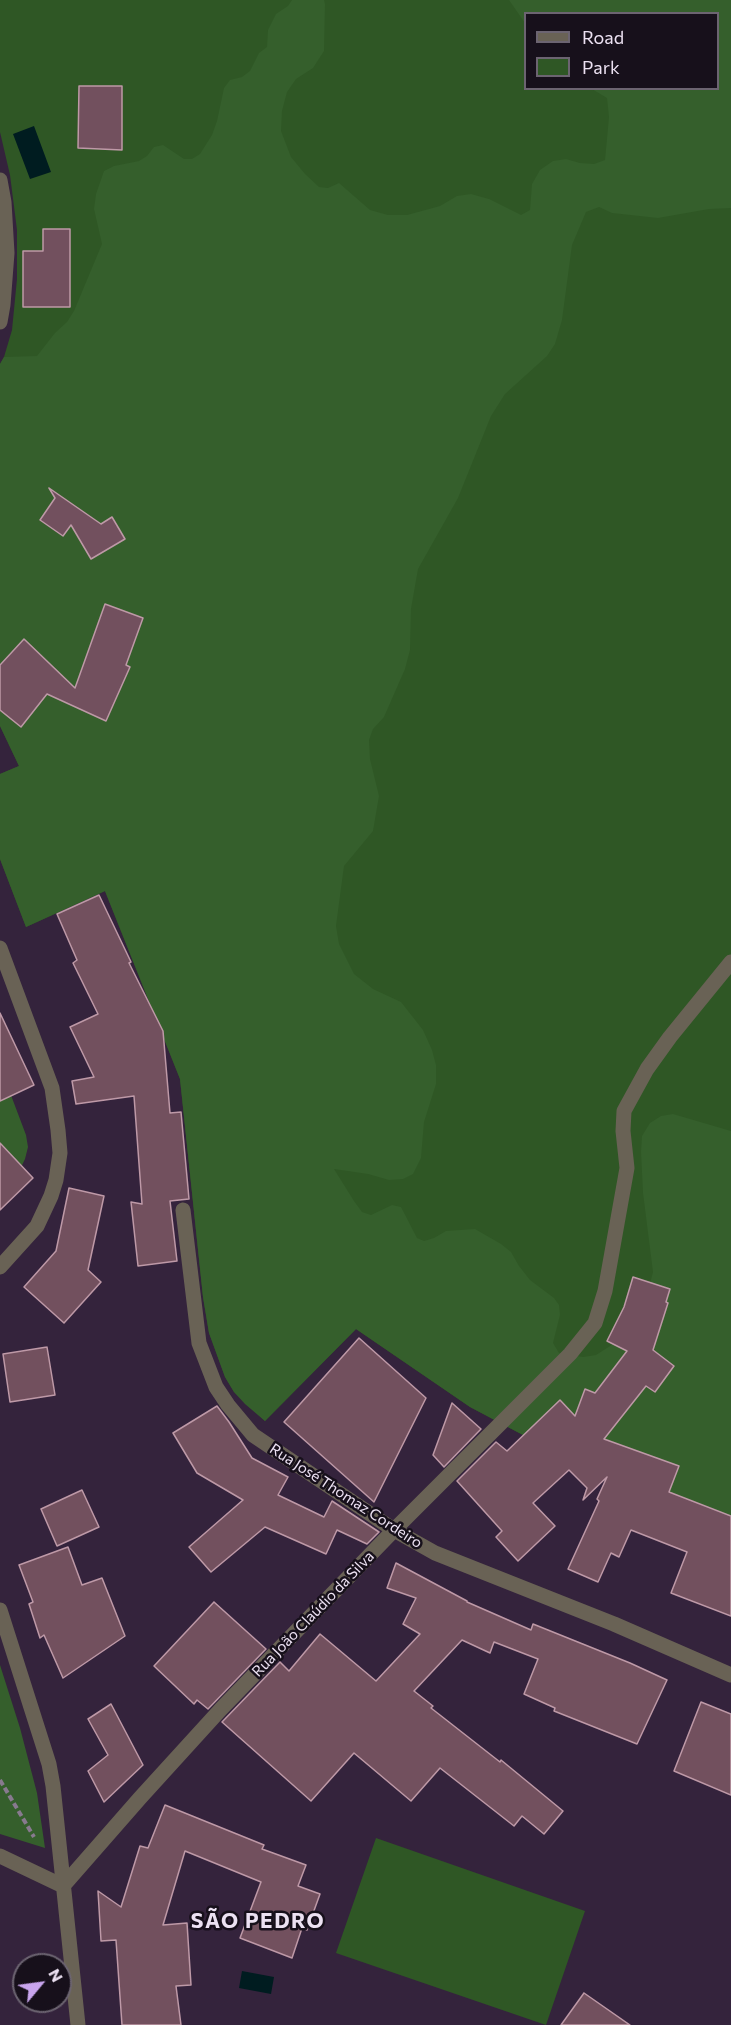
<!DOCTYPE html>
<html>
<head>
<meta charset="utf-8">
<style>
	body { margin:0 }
	#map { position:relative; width:731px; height:2025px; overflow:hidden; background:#34233c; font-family:Commissioner,sans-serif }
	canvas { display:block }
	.legend { position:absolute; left:524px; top:12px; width:195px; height:78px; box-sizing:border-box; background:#17101b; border:2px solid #6c6471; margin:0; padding:8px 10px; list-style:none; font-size:18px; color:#ece1f2 }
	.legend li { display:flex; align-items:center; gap:12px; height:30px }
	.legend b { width:30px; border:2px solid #6c6471 }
	.north { position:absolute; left:12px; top:1953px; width:60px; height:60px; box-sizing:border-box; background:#17101b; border:2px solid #6c6471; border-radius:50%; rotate:61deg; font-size:16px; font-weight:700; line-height:24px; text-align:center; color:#ece1f2 }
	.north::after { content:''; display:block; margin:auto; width:21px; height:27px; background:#c9a5ee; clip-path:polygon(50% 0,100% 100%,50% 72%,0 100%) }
</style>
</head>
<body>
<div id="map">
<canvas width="731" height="2025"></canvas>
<ul class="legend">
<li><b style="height:8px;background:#696255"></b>Road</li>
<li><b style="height:16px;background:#2f5725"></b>Park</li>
</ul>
<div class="north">N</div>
</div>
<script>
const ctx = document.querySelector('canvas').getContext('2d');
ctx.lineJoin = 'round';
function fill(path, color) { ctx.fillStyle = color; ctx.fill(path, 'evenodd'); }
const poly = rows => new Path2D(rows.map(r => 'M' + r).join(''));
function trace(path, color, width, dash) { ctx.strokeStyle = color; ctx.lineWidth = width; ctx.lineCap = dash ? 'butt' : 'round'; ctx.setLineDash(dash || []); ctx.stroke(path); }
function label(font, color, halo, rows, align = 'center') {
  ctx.font = font + ' Commissioner,sans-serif'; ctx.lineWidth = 5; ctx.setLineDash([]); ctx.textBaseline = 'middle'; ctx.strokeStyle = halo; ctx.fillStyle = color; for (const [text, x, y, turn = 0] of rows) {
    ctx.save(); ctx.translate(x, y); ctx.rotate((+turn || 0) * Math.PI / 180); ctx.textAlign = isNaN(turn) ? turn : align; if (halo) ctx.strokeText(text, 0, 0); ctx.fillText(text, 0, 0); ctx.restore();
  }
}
fill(poly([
	[0,0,731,0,731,1545,470,1407,356,1329,265,1421,234,1392,225,1377,209,1333,203,1297,180,1079,105,891,26,927,0,859,0,774,19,766,0,726,0,364,4,357,12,330,17,279,17,230,10,175,0,132],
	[526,14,718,14,718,88,526,88],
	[376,1838,585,1911,546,2025,336,1953]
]), '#2f5725');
fill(poly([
	[292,0,324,0,325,4,324,51,313,68,296,79,287,92,282,111,281,131,291,157,305,174,319,187,328,188,339,183,370,210,388,215,407,215,440,206,457,196,471,194,489,199,521,215,530,210,532,184,540,170,553,161,566,159,580,163,594,164,605,160,609,117,607,98,592,89,718,88,718,14,526,14,525,23,509,0,731,0,731,208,709,209,658,218,612,213,599,207,586,212,572,245,562,320,555,344,547,356,505,394,491,416,458,498,418,569,411,609,410,650,405,669,384,717,373,729,369,740,370,759,379,796,373,831,344,866,336,926,339,944,354,974,373,989,401,1002,423,1030,432,1050,436,1065,436,1084,424,1122,421,1158,413,1174,403,1179,389,1180,368,1174,334,1169,354,1201,362,1212,371,1215,392,1205,401,1207,417,1238,424,1241,434,1238,446,1231,475,1229,501,1244,511,1252,519,1266,530,1280,554,1298,559,1305,560,1315,553,1343,559,1353,583,1357,596,1355,621,1339,643,1310,653,1272,643,1193,641,1152,642,1136,650,1123,661,1116,673,1114,731,1131,731,1545,470,1407,356,1329,265,1421,245,1404,234,1392,225,1377,209,1333,203,1297,180,1079,105,891,26,927,0,859,0,774,19,766,0,726,0,364,4,357,37,356,55,333,67,322,74,311,102,244,94,209,96,194,104,171,114,166,139,161,147,156,154,147,163,145,184,159,192,159,200,154,212,135,217,121,224,88,230,80,242,77,250,71,259,53,267,47,268,30,276,14,288,6],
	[0,1066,26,1135,28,1147,25,1159,13,1184,0,1202],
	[0,1665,20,1728,37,1793,45,1848,0,1834]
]), '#355f2c');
fill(poly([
	[34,126,51,172,30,179,13,134],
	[242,1971,274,1977,271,1994,239,1988]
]), '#001c20');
const building = poly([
	[79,86,122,86,122,150,78,148,79,86],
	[43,229,70,229,70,307,23,307,23,251,43,251,43,229],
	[49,488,101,524,112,517,125,539,91,559,71,525,63,536,40,520,55,498,49,488],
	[105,604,143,618,126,665,130,667,106,721,47,694,21,727,0,710,0,665,24,639,75,688,105,604],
	[99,895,131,962,129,963,163,1031,170,1113,181,1112,189,1199,170,1201,177,1261,138,1266,131,1202,142,1204,134,1096,76,1104,72,1081,94,1077,70,1027,98,1014,73,963,77,960,57,914,99,895],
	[0,1013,34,1085,0,1101,0,1013],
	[0,1143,33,1178,0,1210,0,1143],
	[69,1188,104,1196,88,1270,101,1282,64,1323,24,1287,56,1251,69,1188],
	[633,1277,670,1289,666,1302,668,1303,653,1350,674,1366,655,1392,646,1386,604,1439,679,1466,669,1492,731,1516,731,1616,671,1593,687,1552,631,1530,619,1557,611,1553,598,1582,568,1569,599,1501,597,1499,607,1477,583,1500,587,1488,569,1470,533,1503,555,1526,518,1561,496,1537,502,1531,457,1481,496,1442,507,1451,560,1400,575,1416,585,1389,595,1393,627,1351,607,1341,624,1307,633,1277],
	[359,1338,426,1398,374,1502,284,1422,359,1338],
	[47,1347,55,1395,10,1402,3,1354,47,1347],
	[452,1403,481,1429,444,1467,433,1455,452,1403],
	[217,1406,229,1422,252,1458,288,1477,278,1495,324,1517,332,1501,379,1532,367,1544,337,1530,326,1554,265,1527,211,1572,189,1547,243,1500,197,1473,173,1433,217,1406],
	[82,1490,99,1527,57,1546,41,1509,82,1490],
	[68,1547,82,1585,102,1578,125,1636,63,1678,44,1635,40,1638,29,1604,33,1602,19,1565,68,1547],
	[396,1563,467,1601,467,1602,531,1630,533,1624,630,1663,667,1680,637,1744,554,1711,555,1708,524,1694,538,1659,494,1642,490,1653,462,1640,414,1691,433,1706,431,1708,500,1762,501,1760,563,1811,544,1834,522,1816,514,1826,440,1768,411,1801,354,1753,311,1801,222,1722,280,1662,289,1671,320,1634,376,1681,420,1634,403,1624,416,1598,387,1588,396,1563],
	[214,1602,266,1649,208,1709,197,1700,194,1704,154,1666,214,1602],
	[701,1702,731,1714,731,1795,674,1771,701,1702],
	[111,1704,143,1765,104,1802,88,1771,108,1755,88,1719,111,1704],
	[165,1805,264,1845,262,1849,306,1865,298,1886,320,1894,307,1930,302,1928,292,1958,240,1938,261,1882,185,1851,163,1925,187,1923,191,1985,176,1986,181,2025,122,2025,116,1940,101,1941,98,1891,121,1907,140,1846,148,1848,165,1805],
	[584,1993,630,2025,561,2025,584,1993]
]);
fill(building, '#72505e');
trace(building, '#be99a7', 1.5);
trace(poly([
	[0,1780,34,1837]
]), '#887a8f', 4, [6, 3]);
trace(poly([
	[0,180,4,202,7,253,3,305,0,322],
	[0,948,52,1088,58,1130,60,1153,56,1180,51,1196,37,1226,0,1267],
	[183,1210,199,1343,216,1387,228,1405,253,1435,394,1530,435,1553,614,1624,731,1675],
	[0,1610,49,1764,53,1786,78,2025],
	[0,1856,63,1886],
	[63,1886,140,1798,221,1709,394,1530,570,1354,595,1323,605,1291,627,1168,623,1131,624,1111,647,1069,670,1037,731,962]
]), '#696255', 15);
label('15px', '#ece1f2', '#17101b', [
	["Rua José Thomaz Cordeiro",346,1496,33],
	["Rua João Claúdio da Silva",313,1614,-46]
]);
ctx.letterSpacing = '1.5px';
label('bold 21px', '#ece1f2', '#17101b', [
	["SÃO PEDRO",258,1921]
]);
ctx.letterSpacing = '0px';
</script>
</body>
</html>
